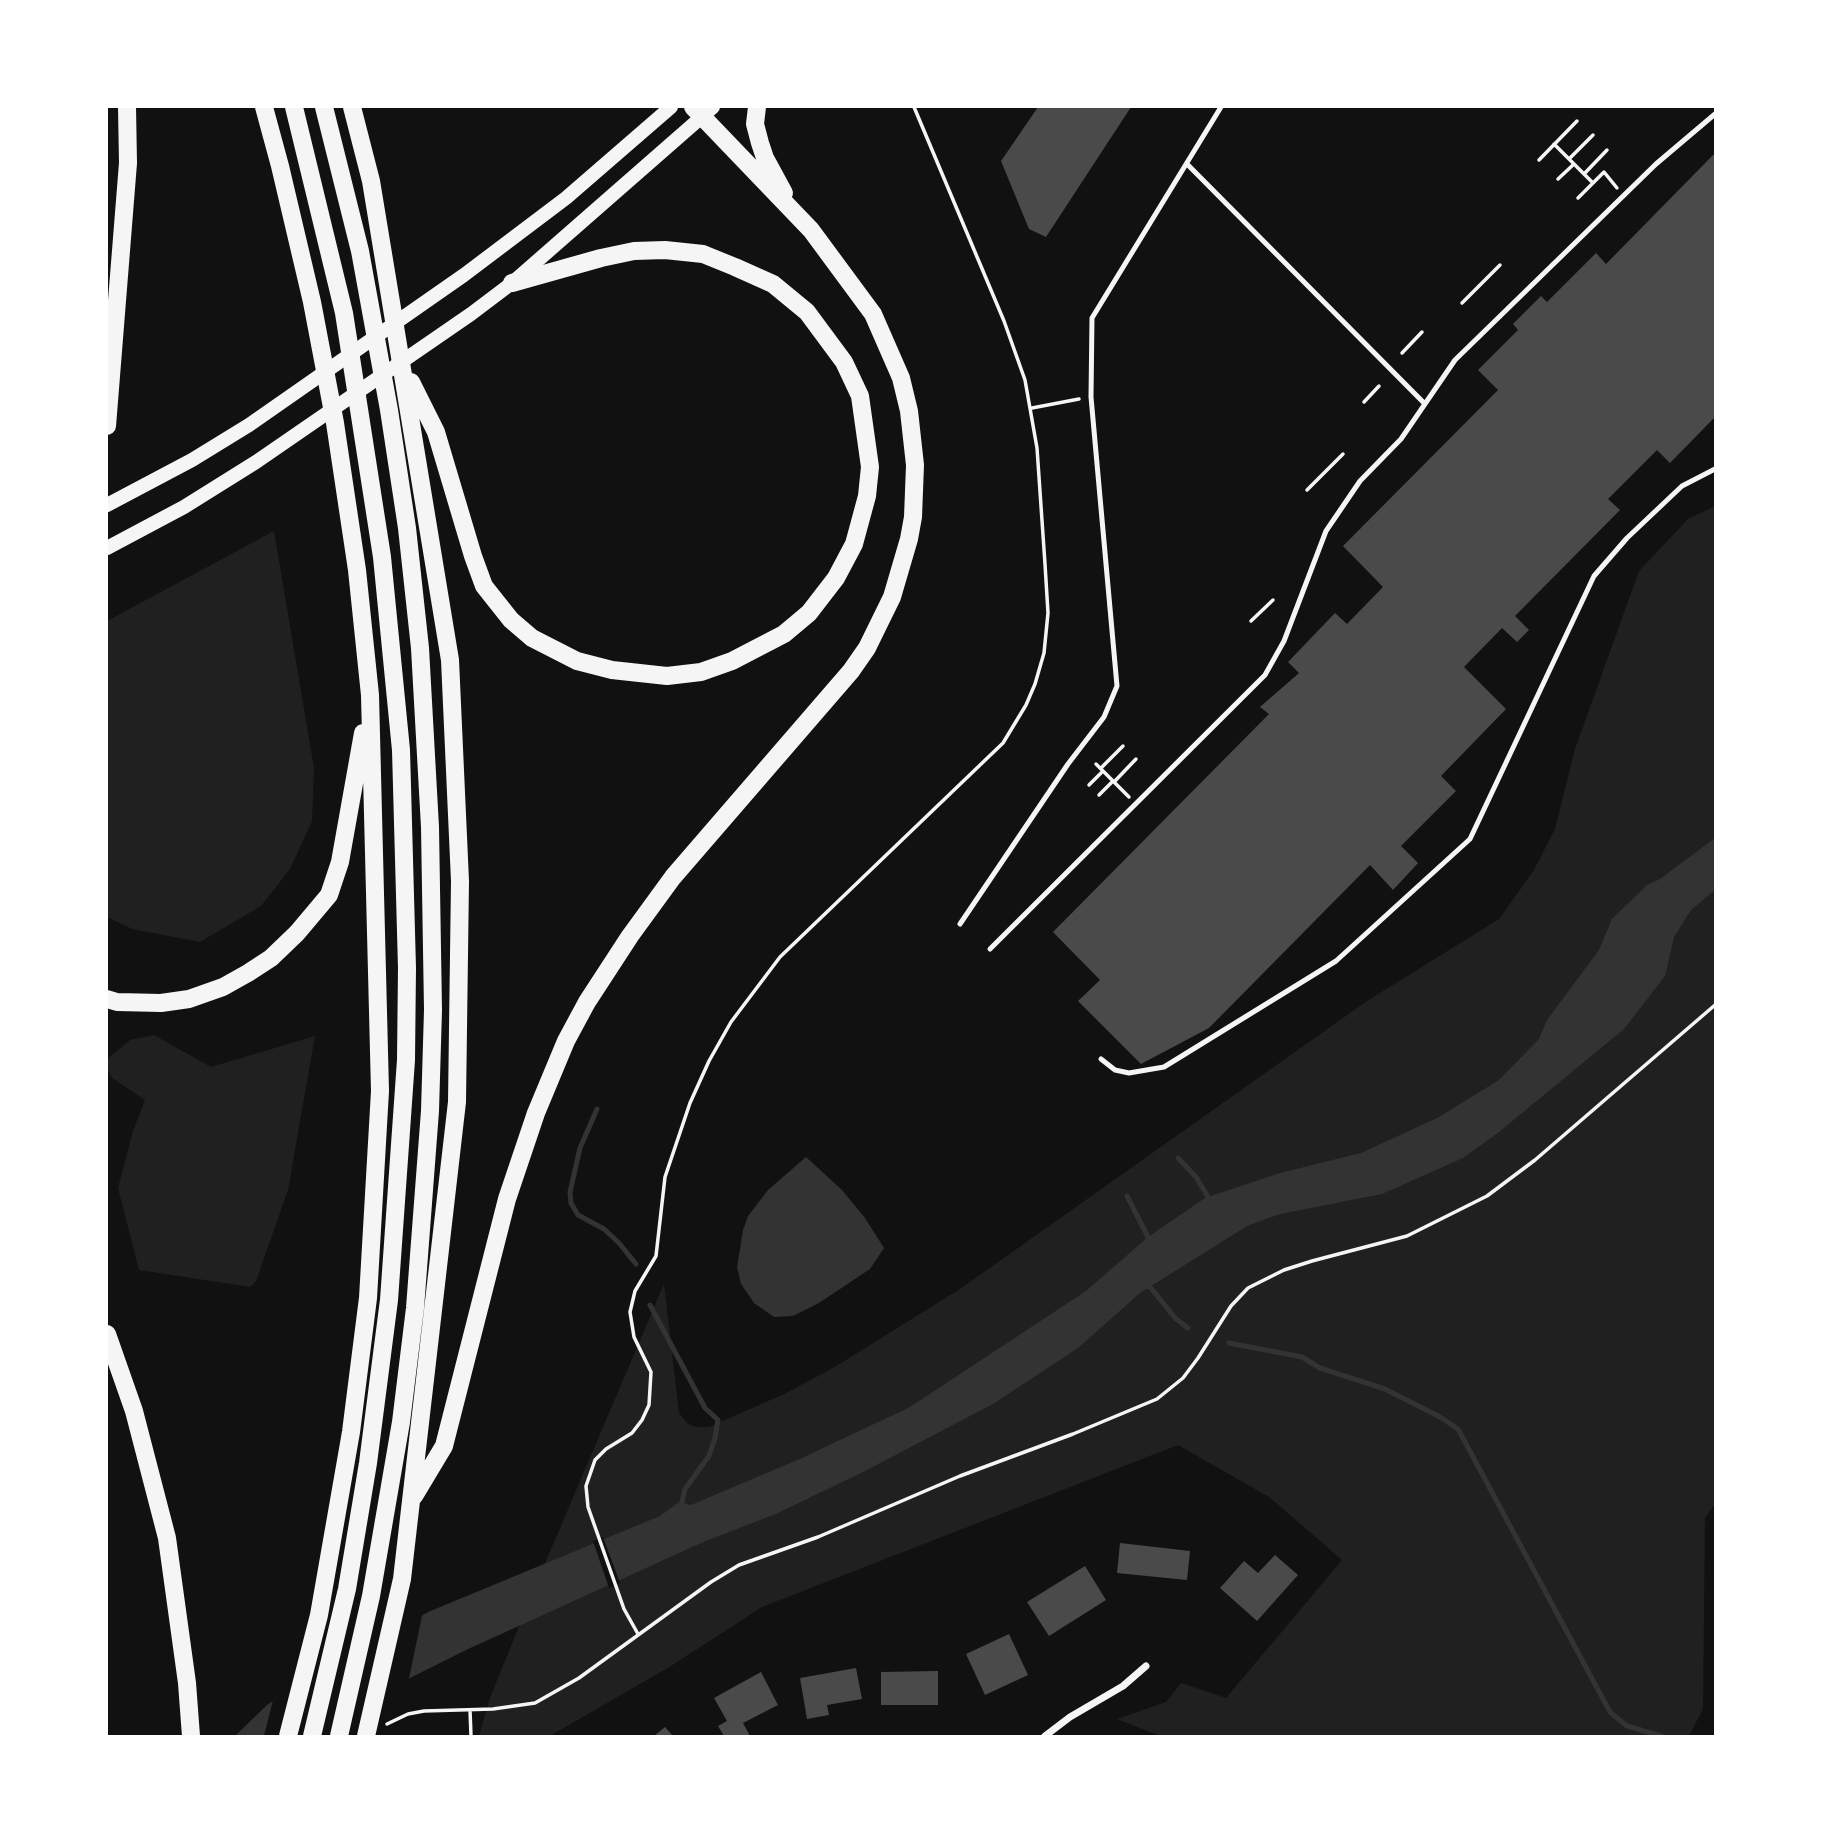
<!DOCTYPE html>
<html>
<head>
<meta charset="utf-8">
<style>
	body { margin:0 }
	#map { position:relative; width:1822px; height:1843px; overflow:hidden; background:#111; font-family:"Fira Sans Condensed",sans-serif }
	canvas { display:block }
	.frame { position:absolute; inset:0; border:108px solid #fff; pointer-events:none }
</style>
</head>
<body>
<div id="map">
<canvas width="1822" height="1843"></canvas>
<div class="frame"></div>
</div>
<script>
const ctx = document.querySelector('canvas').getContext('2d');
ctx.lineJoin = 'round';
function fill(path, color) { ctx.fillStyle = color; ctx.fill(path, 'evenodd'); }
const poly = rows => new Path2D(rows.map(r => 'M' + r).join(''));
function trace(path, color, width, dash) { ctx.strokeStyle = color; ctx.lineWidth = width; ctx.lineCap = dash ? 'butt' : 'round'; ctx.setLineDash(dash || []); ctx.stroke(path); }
fill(poly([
	[1715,506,1715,1504,1705,1518,1703,1709,1689,1736,1160,1736,1117,1719,1166,1702,1181,1683,1226,1698,1342,1560,1269,1497,1178,1445,762,1607,671,1666,550,1736,479,1736,490,1698,537,1582,664,1284,679,1413,688,1424,696,1427,709,1427,784,1394,833,1368,960,1289,1367,1001,1499,919,1534,870,1555,829,1575,749,1639,571,1688,519],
	[274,531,314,768,312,821,290,869,261,906,200,942,132,929,107,917,107,621],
	[154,1035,211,1067,315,1036,288,1190,256,1281,250,1287,139,1270,118,1188,133,1131,145,1100,112,1078,107,1069,107,1059,130,1040]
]), '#202020');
fill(poly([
	[1715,838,1715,890,1691,910,1674,937,1665,976,1624,1029,1499,1132,1463,1158,1382,1194,1280,1214,1247,1226,1140,1293,1078,1348,993,1404,865,1471,778,1513,701,1543,466,1650,396,1685,322,1736,235,1736,267,1705,310,1677,377,1642,428,1612,660,1516,679,1502,691,1505,802,1458,910,1407,1086,1291,1148,1237,1205,1198,1280,1173,1361,1153,1439,1117,1499,1080,1539,1039,1547,1020,1599,950,1612,919,1647,885,1660,879],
	[806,1157,842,1190,865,1218,884,1248,870,1269,819,1303,793,1316,774,1317,754,1303,741,1284,737,1267,743,1230,748,1216,768,1190]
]), '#333');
fill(poly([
	[603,1537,620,1583,609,1588,593,1541],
	[423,1611,408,1683,370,1704,328,1736,264,1736,274,1696,309,1674,375,1639]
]), '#111');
trace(poly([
	[597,1109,580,1148,570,1192,571,1203,578,1215,604,1229,619,1243,636,1264],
	[1178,1158,1196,1177,1208,1197,1209,1203],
	[1127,1196,1148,1237,1148,1244],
	[1143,1285,1150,1287,1176,1319,1188,1328],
	[650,1305,705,1408,718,1420,715,1438,709,1456,685,1489,681,1506],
	[1229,1343,1302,1357,1320,1368,1385,1389,1440,1417,1458,1429,1610,1712,1627,1726,1661,1736]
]), '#333', 5);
fill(poly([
	[1038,107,1131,107,1046,237,1029,229,1001,161],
	[1715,153,1715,417,1670,463,1657,450,1608,499,1620,510,1515,616,1529,630,1517,642,1502,628,1464,667,1506,709,1441,776,1456,791,1401,846,1418,863,1393,890,1370,865,1209,1028,1141,1064,1078,1001,1100,980,1053,932,1269,714,1260,707,1299,673,1288,662,1335,613,1347,624,1383,587,1343,546,1498,390,1478,370,1518,330,1513,324,1541,296,1547,302,1596,253,1606,264],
	[1120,1543,1190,1551,1187,1580,1117,1573],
	[1275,1555,1298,1575,1257,1621,1220,1588,1244,1561,1258,1573],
	[1085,1566,1106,1600,1049,1636,1027,1602],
	[1009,1634,1028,1675,985,1695,966,1654],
	[856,1668,862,1699,827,1705,829,1715,807,1719,800,1678],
	[938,1671,938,1705,881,1705,881,1672],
	[761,1672,778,1705,743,1723,750,1736,724,1736,718,1726,727,1721,714,1698],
	[665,1727,673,1736,654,1736]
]), '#4a4a4a');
trace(poly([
	[1554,144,1593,183],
	[1569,159,1593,135],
	[1539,160,1577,121],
	[1584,174,1607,150],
	[1558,179,1574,164],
	[1578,198,1604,172,1617,188],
	[1462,303,1500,265],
	[1402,353,1422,332],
	[1364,402,1379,386],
	[1032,408,1079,399],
	[1307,490,1343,454],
	[1251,621,1273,600],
	[1096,764,1129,797],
	[1101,768,1123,746],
	[1114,782,1136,759],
	[1089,785,1103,771],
	[1099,795,1113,781],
	[638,1634,624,1609,588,1507,586,1486,595,1460,606,1449,632,1433,642,1420,649,1405,651,1372,634,1337,630,1312,635,1291,656,1256,665,1177,690,1103,709,1061,731,1022,780,957,1003,743,1026,705,1035,684,1044,653,1048,613,1045,564,1037,448,1025,380,1004,321,914,107],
	[470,1710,471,1736],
	[387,1724,408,1714,424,1711,493,1709,535,1703,579,1678,711,1582,739,1565,818,1537,960,1476,1073,1434,1157,1399,1183,1378,1198,1358,1231,1306,1248,1288,1284,1270,1312,1261,1407,1236,1487,1196,1535,1160,1715,1005]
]), '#f5f5f5', 3.5);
trace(poly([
	[1187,164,1425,404],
	[960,924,1068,764,1104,717,1117,686,1091,397,1092,318,1221,107],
	[990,949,1265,675,1284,641,1326,531,1360,481,1401,439,1455,360,1656,164,1715,114],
	[1101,1059,1115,1070,1129,1073,1164,1067,1336,961,1470,839,1594,576,1627,538,1682,486,1715,469]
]), '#f5f5f5', 5);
trace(poly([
	[1045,1736,1070,1717,1123,1686,1146,1666]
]), '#f5f5f5', 7);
trace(poly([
	[107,505,192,460,249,425,464,275,566,198,671,107],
	[107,548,184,507,256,462,471,314,512,283,713,107]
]), '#f5f5f5', 14);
trace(poly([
	[264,107,280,166,312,302,335,423,357,570,370,695,380,1091,368,1298,351,1432,319,1615,288,1736],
	[294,107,344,313,382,557,401,750,407,968,406,1060,389,1300,368,1463,347,1589,312,1736],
	[324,107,360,251,389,410,407,528,420,648,430,827,433,1010,430,1111,415,1308,401,1422,371,1596,339,1736],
	[352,107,371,181,450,660,460,881,457,1102,402,1579,366,1736],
	[757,107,755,124,760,143,765,158,784,193],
	[411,382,436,432,473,556,484,586,511,620,532,638,577,661,612,670,667,676,701,672,732,661,784,634,809,613,836,578,854,544,867,496,870,467,860,396,844,362,807,312,773,284,735,267,703,254,665,250,634,251,601,258,512,283],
	[107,426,128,163,127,107],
	[107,999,117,1002,161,1003,189,999,223,987,248,973,271,958,297,933,329,895,340,862,363,733],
	[107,1334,134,1411,167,1538,187,1683,191,1736],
	[414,1496,444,1446,507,1199,536,1113,566,1041,587,1002,630,936,673,877,851,671,867,648,892,597,909,539,913,517,915,465,909,411,901,378,873,314,811,230,693,107]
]), '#f5f5f5', 18);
</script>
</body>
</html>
